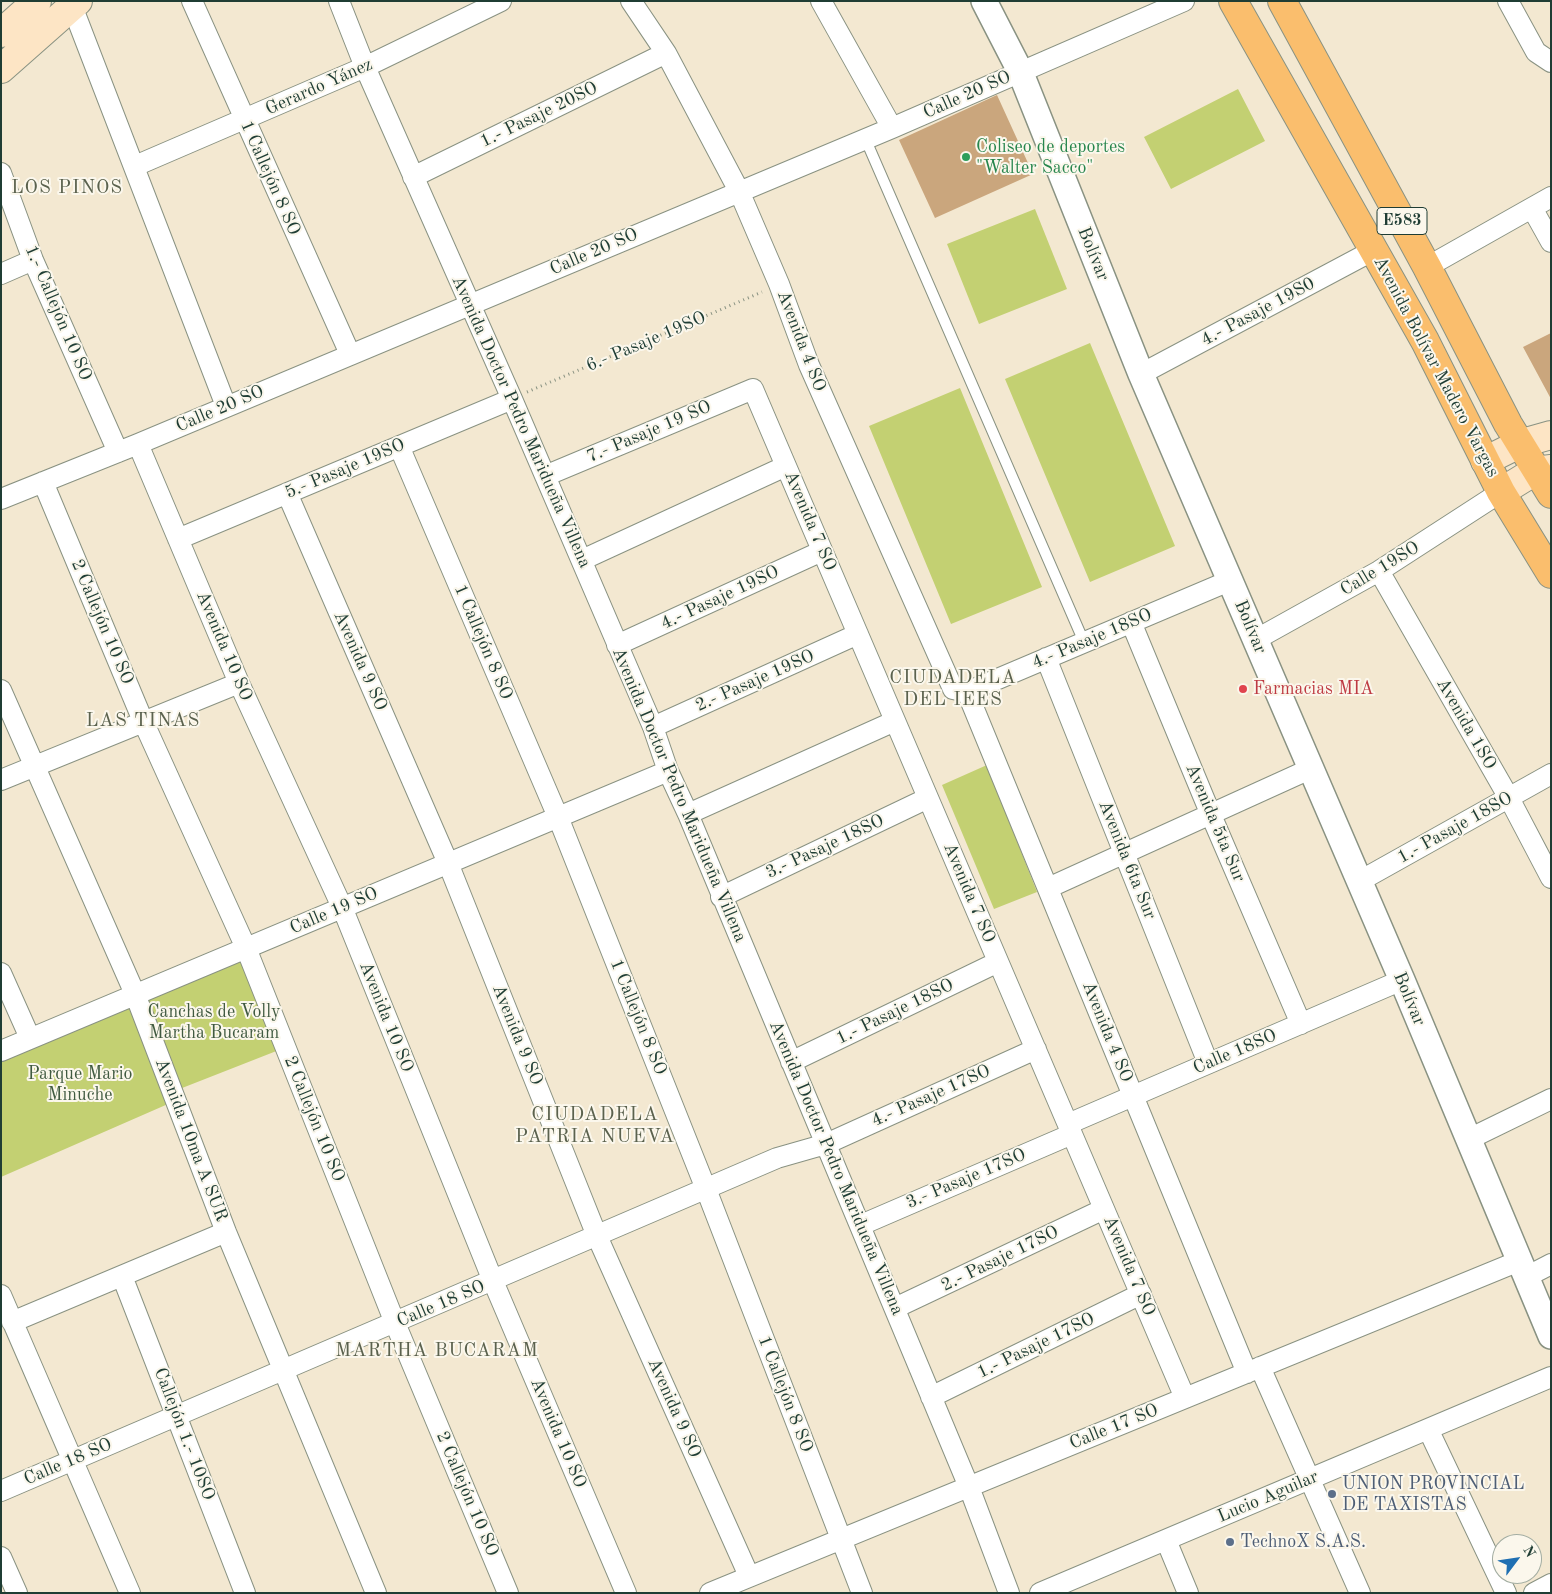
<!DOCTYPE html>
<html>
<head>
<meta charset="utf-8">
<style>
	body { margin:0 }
	#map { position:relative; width:1552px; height:1594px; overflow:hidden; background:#f3e8d1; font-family:"Old Standard TT",serif }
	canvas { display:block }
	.frame { position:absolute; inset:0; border:2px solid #1f3d34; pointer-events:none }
	.north { position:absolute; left:1492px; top:1534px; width:50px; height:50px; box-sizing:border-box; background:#fbf7ec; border:1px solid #a3ada2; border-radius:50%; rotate:59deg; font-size:14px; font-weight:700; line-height:20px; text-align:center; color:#1f3d34 }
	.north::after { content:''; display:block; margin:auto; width:18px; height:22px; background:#1f6fb2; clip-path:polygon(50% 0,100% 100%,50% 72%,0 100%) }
</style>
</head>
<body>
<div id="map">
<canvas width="1552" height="1594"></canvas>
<div class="frame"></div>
<div class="north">N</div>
</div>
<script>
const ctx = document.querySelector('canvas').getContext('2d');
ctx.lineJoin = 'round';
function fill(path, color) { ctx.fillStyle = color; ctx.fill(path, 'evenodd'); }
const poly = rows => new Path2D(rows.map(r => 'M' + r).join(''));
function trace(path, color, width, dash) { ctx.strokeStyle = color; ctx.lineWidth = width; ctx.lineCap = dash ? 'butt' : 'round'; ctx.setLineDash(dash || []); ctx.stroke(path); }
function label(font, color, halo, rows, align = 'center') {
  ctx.font = font + ' "Old Standard TT",serif'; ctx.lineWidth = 4; ctx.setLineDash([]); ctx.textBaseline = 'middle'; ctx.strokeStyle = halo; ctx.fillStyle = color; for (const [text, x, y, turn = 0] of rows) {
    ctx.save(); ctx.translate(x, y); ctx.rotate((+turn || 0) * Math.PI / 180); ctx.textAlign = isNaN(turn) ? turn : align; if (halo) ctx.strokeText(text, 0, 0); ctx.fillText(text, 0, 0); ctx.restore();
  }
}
fill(poly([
	[1238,89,1265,141,1171,189,1144,137],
	[1035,209,1067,289,979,324,947,244],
	[1090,343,1175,546,1090,582,1005,379],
	[960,388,1042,587,951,624,869,426],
	[987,765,1037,892,994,909,942,785],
	[241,958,279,1050,177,1090,143,999],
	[131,1003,168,1104,1,1177,1,1059]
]), '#c3d072');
fill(poly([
	[997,95,1033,174,935,218,899,140],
	[1551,333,1551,399,1523,347]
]), '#caa67d');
const service = poly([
	[865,138,1084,642]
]);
const minor = poly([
	[192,1,350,354],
	[339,1,365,67,512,399,653,727,668,771,688,814,969,1487,1009,1593],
	[631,1,666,53,739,191,779,284,809,365,953,689,967,692,1229,581],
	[821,1,892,128],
	[1508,1,1536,52,1551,62],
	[72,6,226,406],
	[135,166,365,67,501,1],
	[1,173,33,260,118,452],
	[413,177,666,53],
	[1532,208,1551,242],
	[1427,267,1551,197],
	[1,274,33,260],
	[1141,374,1374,250],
	[138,444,239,683,342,907,493,1281,626,1593],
	[399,446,558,817,706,1189,862,1593],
	[545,476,753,389,1185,1398],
	[43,482,143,721,246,948,395,1323,508,1593],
	[287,493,448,863,597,1236,749,1576],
	[1,499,138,444,892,128,1184,1],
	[178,539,512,399],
	[582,560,786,466],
	[1379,571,1509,798,1551,878],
	[1131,622,1211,815,1301,1024],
	[1255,640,1379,571,1501,492],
	[617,645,822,551],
	[1046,658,1208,1063],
	[1,690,135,994,226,1232,376,1593],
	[967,692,1247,1373],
	[653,727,858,634],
	[1,780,239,683],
	[688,814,895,721],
	[1358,882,1551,774],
	[1048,888,1310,769],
	[721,897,928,798],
	[1,973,30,1038],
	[1,1051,668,771],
	[791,1062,998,962],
	[1068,1124,1402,980],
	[1467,1140,1551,1099],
	[861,1225,1072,1134],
	[122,1276,245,1593],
	[1526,1277,1551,1264],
	[1,1295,130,1593],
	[895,1308,1104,1209],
	[12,1322,226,1232],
	[1260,1367,1360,1593],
	[931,1397,1141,1294],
	[1428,1429,1506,1593],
	[1,1491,777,1158,826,1144,1036,1049],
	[1166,1540,1188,1593],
	[1,1557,17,1593],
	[710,1593,1519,1261],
	[1040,1593,1551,1377],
	[1534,1593,1551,1584]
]);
const tertiary = poly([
	[984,1,1020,71,1141,374,1402,980,1551,1336]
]);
const secondary = poly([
	[1,33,37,1],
	[1,69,78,1],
	[1485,461,1519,444,1551,435],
	[1501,492,1535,471,1551,469]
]);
const primary = poly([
	[1233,1,1425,341,1501,492,1551,574],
	[1282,1,1427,267,1508,424,1551,494]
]);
trace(service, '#899282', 12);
trace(minor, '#899282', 22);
trace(tertiary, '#899282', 28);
trace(secondary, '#899282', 30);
trace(primary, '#899282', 30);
trace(poly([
	[527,392,762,292]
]), '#899282', 3, [1, 4]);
trace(service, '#fff', 10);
trace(minor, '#fff', 20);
trace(tertiary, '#fff', 25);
trace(secondary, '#fde5c5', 28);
trace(primary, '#fabe6d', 28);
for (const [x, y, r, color] of [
	[966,157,5,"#2e9e5b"],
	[1243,689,5,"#e0444e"],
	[1332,1494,5,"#5c6f8a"],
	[1230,1542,5,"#5c6f8a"]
]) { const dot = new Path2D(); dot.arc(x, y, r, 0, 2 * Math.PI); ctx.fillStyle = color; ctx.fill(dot); trace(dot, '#fbf7ec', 2); }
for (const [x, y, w] of [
	[1402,221,50]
]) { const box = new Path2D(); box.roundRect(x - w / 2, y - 13.5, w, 27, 4); ctx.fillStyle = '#fbf7ec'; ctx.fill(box); trace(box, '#1f3d34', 1); }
label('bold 16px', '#1f3d34', null, [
	["E583",1402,221]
]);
label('18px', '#1f3d34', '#fbf7ec', [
	["Gerardo Yánez",319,87,-24],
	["Calle 20 SO",967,95,-24],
	["1.- Pasaje 20SO",539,115,-26],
	["1 Callejón 8 SO",270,178,66],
	["Calle 20 SO",594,252,-23],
	["Bolívar",1093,254,68],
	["4.- Pasaje 19S0",1258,312,-28],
	["1.- Callejón 10 SO",58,313,67],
	["Avenida 4 SO",801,341,69],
	["6.- Pasaje 19SO",646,342,-23],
	["Avenida Bolívar Madero Vargas",1436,367,62],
	["Calle 20 SO",220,409,-23],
	["Avenida Doctor Pedro Maridueña Villena",521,422,66],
	["7.- Pasaje 19 SO",649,432,-23],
	["5.- Pasaje 19SO",345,469,-23],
	["Avenida 7 SO",810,521,67],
	["Calle 19SO",1380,569,-31],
	["4.- Pasaje 19SO",720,598,-25],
	["2 Callejón 10 SO",102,622,67],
	["Bolívar",1250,627,67],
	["4.- Pasaje 18SO",1092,639,-23],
	["1 Callejón 8 SO",483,642,67],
	["Avenida 10 SO",224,646,67],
	["Avenida 9 SO",360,661,66],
	["2.- Pasaje 19SO",755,681,-24],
	["Avenida 1SO",1466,724,60],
	["Avenida Doctor Pedro Maridueña Villena",679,795,67],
	["Avenida 5ta Sur",1215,823,67],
	["1.- Pasaje 18SO",1455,828,-29],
	["3.- Pasaje 18SO",825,847,-25],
	["Avenida 6ta Sur",1127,860,68],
	["Avenida 7 SO",969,893,67],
	["Calle 19 SO",334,911,-23],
	["Bolívar",1409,999,67],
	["1.- Pasaje 18SO",895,1012,-26],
	["Avenida 10 SO",386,1017,68],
	["1 Callejón 8 SO",638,1017,68],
	["Avenida 4 SO",1107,1032,68],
	["Avenida 9 SO",517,1035,68],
	["Calle 18SO",1235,1052,-23],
	["4.- Pasaje 17SO",931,1096,-24],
	["2 Callejón 10 SO",314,1119,68],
	["Avenida 10ma A SUR",191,1140,69],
	["Avenida Doctor Pedro Maridueña Villena",836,1168,67],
	["3.- Pasaje 17SO",966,1179,-23],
	["2.- Pasaje 17SO",1000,1259,-26],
	["Avenida 7 SO",1129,1266,67],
	["Calle 18 SO",441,1304,-23],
	["1.- Pasaje 17SO",1036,1346,-26],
	["1 Callejón 8 SO",785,1394,69],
	["Avenida 9 SO",674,1408,66],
	["Calle 17 SO",1114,1427,-22],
	["Avenida 10 SO",558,1433,67],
	["Callejón 1.- 10SO",184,1434,69],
	["Calle 18 SO",68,1462,-23],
	["2 Callejón 10 SO",467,1494,67],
	["Lucio Aguilar",1268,1497,-23]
]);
label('18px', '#27864d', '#fbf7ec', [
	["Coliseo de deportes",976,147],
	["\"Walter Sacco\"",976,168]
], 'left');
label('18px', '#be3a42', '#fbf7ec', [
	["Farmacias MIA",1253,689]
], 'left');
label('18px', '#405a40', '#fbf7ec', [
	["Canchas de Volly",214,1012],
	["Martha Bucaram",214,1033],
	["Parque Mario",80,1074],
	["Minuche",80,1095]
]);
label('18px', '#4e5e75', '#fbf7ec', [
	["UNION PROVINCIAL",1342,1484],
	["DE TAXISTAS",1342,1505],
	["TechnoX S.A.S.",1240,1542]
], 'left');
ctx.letterSpacing = '1px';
label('19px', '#5b624e', '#fbf7ec', [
	["LOS PINOS",67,188],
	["CIUDADELA",953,678],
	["DEL IEES",953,700],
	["LAS TINAS",143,721],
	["CIUDADELA",595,1115],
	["PATRIA NUEVA",595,1137],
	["MARTHA BUCARAM",437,1351]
]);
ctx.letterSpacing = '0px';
</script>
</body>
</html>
